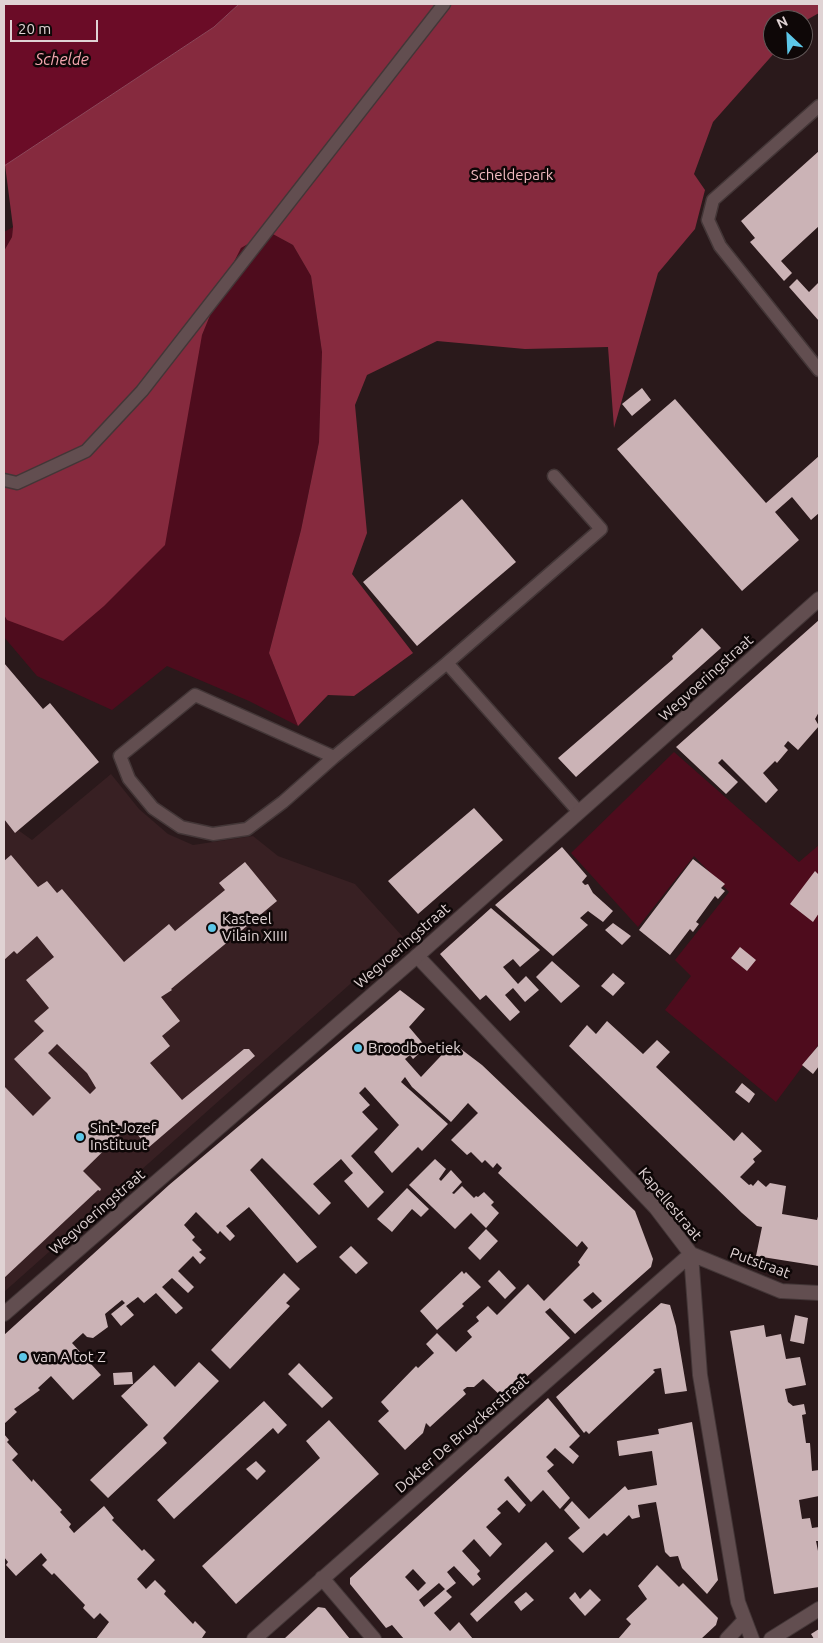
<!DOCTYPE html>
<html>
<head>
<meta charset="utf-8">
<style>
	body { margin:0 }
	#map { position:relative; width:823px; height:1643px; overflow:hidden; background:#2a191b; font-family:Ubuntu,sans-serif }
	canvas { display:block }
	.frame { position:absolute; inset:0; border:5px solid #e0d3d4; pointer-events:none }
	.north { position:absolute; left:763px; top:10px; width:50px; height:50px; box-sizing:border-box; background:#0e0707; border:1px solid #625959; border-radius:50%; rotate:335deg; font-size:14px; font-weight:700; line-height:20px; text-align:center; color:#e0d3d4 }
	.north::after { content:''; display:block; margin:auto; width:18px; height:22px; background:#5dc7e8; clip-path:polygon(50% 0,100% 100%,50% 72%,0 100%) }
	.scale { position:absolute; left:10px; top:20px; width:88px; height:22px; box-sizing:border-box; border:2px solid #e0d3d4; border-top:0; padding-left:6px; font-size:15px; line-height:18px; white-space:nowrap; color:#e0d3d4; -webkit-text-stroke:4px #0e0707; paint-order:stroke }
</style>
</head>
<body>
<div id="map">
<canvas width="823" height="1643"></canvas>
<div class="frame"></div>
<div class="north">N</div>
<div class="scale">20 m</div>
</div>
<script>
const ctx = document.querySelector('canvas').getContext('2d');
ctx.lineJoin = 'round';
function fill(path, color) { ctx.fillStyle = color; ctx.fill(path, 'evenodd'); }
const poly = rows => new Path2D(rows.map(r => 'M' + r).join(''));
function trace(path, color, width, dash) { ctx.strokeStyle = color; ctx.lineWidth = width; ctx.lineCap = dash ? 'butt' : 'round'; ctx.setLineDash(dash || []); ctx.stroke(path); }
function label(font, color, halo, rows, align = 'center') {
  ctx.font = font + ' Ubuntu,sans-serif'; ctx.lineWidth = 5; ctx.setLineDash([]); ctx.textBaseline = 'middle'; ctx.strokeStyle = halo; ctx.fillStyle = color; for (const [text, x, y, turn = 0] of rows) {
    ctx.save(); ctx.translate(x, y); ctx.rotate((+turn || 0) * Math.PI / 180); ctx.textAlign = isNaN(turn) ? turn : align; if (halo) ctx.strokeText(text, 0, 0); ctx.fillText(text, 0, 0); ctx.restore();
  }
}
fill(poly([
	[111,774,139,809,168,834,193,845,253,836,278,856,355,884,403,937,4,1292,4,820,32,840]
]), '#382023');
fill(poly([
	[13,227,12,237,4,251,4,232],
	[269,232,293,245,311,276,322,352,319,442,301,530,269,653,298,726,249,701,167,666,112,710,37,676,4,637,4,615,7,620,202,335,223,284,241,248],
	[674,752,799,862,819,845,819,1044,776,1102,665,1010,691,976,675,960,729,892,694,856,638,927,571,853]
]), '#4e0c1d');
fill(poly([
	[239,4,819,4,819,13,803,22,773,20,773,50,777,50,713,122,694,174,705,190,695,229,658,273,614,428,608,347,525,349,437,341,367,375,355,405,367,533,352,574,413,653,354,696,328,695,298,726,269,653,301,530,319,442,322,352,311,276,293,245,269,232,241,248,223,284,202,335,165,545,104,606,63,641,7,620,4,615,4,251,12,237,13,227,5,165,214,27]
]), '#862a3e');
const water = poly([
	[4,4,239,4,214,27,4,166,4,4]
]);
fill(water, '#6b0c27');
trace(water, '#8e485b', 1);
fill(poly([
	[819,151,819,226,781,261,792,273,784,281,750,242,755,238,741,221],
	[797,279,809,292,819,282,819,321,789,287],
	[642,388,651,400,632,416,622,404],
	[675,399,766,503,819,456,819,513,811,520,792,497,775,512,799,540,742,591,617,449],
	[462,499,516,562,417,646,363,582],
	[819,620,819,712,815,719,819,726,798,750,788,741,784,746,788,750,777,763,775,761,763,773,778,790,766,803,722,759,718,763,738,782,726,794,676,747],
	[702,628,721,648,576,777,558,758,673,659,672,656],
	[4,663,43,709,50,703,99,762,15,833,4,819],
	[474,808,503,840,418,914,388,881],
	[562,847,587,876,582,882,585,885,588,884,593,893,613,911,603,922,588,911,580,918,588,925,553,956,495,905],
	[11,855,38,887,47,881,57,893,62,889,124,962,169,924,175,931,225,890,219,883,245,862,277,901,171,989,172,990,161,997,180,1021,162,1036,170,1046,150,1063,182,1100,244,1049,249,1049,255,1056,148,1148,130,1125,83,1171,101,1189,100,1191,98,1190,4,1278,4,1086,33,1116,51,1098,14,1059,44,1031,34,1021,49,1008,26,980,54,957,37,936,17,954,14,951,4,960,4,861],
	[57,1044,87,1073,96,1088,90,1094,48,1053],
	[693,859,725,884,721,888,725,891,718,899,715,896,696,922,699,924,693,932,690,929,670,955,639,930],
	[815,871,819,875,819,913,813,922,790,904],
	[491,908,540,950,520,967,513,959,503,967,518,984,526,976,539,990,525,1002,513,988,505,995,520,1012,510,1021,486,995,480,1000,440,954],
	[613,923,631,936,622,945,605,930],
	[740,947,756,960,747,971,731,958],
	[552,961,580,986,561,1003,536,977],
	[613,973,625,983,613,996,601,986],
	[400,990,425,1009,409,1027,426,1047,413,1059,410,1055,405,1059,421,1077,453,1043,482,1065,635,1211,653,1259,651,1267,575,1334,550,1308,545,1312,570,1338,503,1398,483,1379,474,1387,467,1387,463,1390,466,1394,430,1427,426,1423,423,1433,405,1450,378,1421,389,1411,381,1402,416,1366,418,1368,434,1353,426,1344,437,1333,456,1352,472,1337,467,1331,479,1321,476,1317,488,1306,497,1315,528,1284,544,1301,580,1265,578,1262,588,1248,582,1241,577,1247,498,1173,502,1168,497,1163,493,1168,485,1160,482,1163,471,1152,467,1155,451,1140,478,1113,468,1103,451,1122,412,1087,405,1077,401,1082,448,1124,422,1151,418,1147,392,1173,374,1152,399,1125,365,1087,359,1093,370,1105,362,1112,378,1129,351,1156,384,1192,368,1208,344,1181,353,1173,341,1159,313,1184,331,1203,319,1215,262,1158,250,1170,317,1247,297,1263,249,1207,226,1226,235,1236,230,1241,220,1231,218,1234,196,1212,184,1225,195,1237,192,1240,202,1250,199,1252,206,1258,200,1264,193,1256,178,1271,194,1287,188,1293,172,1278,162,1287,183,1308,176,1314,156,1293,144,1303,138,1297,126,1306,134,1315,121,1326,111,1314,125,1303,122,1300,105,1314,108,1327,93,1338,87,1337,83,1333,72,1343,101,1375,73,1400,51,1376,38,1388,40,1390,14,1409,17,1412,4,1424,4,1335,169,1185],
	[593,1292,602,1301,592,1309,583,1300],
	[607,1021,643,1054,657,1040,670,1052,656,1067,734,1141,742,1132,762,1151,753,1159,755,1162,740,1177,749,1185,751,1184,753,1186,758,1180,766,1187,770,1183,786,1186,782,1214,817,1220,819,1213,819,1266,756,1256,762,1227,757,1226,742,1213,569,1046,587,1025,596,1034],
	[819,1045,819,1066,813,1074,802,1065],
	[742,1083,755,1094,749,1103,735,1092],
	[435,1159,446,1169,439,1179,441,1181,451,1170,462,1182,452,1193,454,1194,462,1186,474,1198,476,1196,478,1197,484,1192,494,1202,491,1205,499,1213,486,1228,471,1213,455,1229,409,1185],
	[407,1188,429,1209,421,1217,412,1209,392,1232,377,1219],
	[486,1229,498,1241,480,1260,468,1248],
	[351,1246,368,1263,356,1274,339,1257],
	[499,1270,516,1288,505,1299,488,1281],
	[462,1271,464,1274,466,1272,481,1287,462,1304,464,1306,437,1330,420,1311],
	[284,1273,300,1289,286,1303,290,1306,230,1369,211,1350],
	[661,1303,670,1305,676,1326,687,1391,665,1394,661,1368,655,1369,653,1370,655,1372,589,1434,586,1431,584,1433,556,1397],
	[795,1315,808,1318,804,1344,790,1341],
	[764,1325,766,1337,781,1334,786,1359,800,1357,806,1385,785,1389,788,1402,793,1406,804,1404,806,1414,802,1415,806,1443,810,1443,812,1471,819,1470,819,1496,799,1500,802,1519,810,1518,812,1528,819,1527,819,1541,816,1541,819,1556,819,1587,774,1594,730,1331],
	[199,1362,219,1381,163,1438,167,1443,108,1498,90,1480,148,1425,121,1396,154,1365,175,1387],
	[299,1363,333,1398,322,1408,288,1374],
	[132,1372,133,1384,114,1385,113,1373],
	[548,1398,580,1436,569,1447,579,1456,573,1464,555,1448,546,1457,554,1465,547,1471,570,1498,560,1509,543,1490,531,1502,508,1476,504,1480,526,1505,519,1513,507,1500,497,1509,501,1513,486,1527,502,1544,490,1557,474,1539,462,1551,480,1571,477,1574,481,1579,473,1586,454,1566,447,1572,456,1583,446,1591,452,1597,434,1613,450,1631,459,1622,473,1639,404,1639,392,1625,386,1628,350,1584,350,1578],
	[413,1569,426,1583,418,1591,405,1577],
	[439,1583,445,1589,424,1607,419,1600],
	[264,1401,287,1425,278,1434,273,1428,174,1519,157,1500],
	[329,1420,379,1474,236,1604,202,1566,320,1458,306,1441],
	[692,1422,718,1580,707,1594,682,1568,678,1556,670,1557,665,1552,656,1502,638,1505,640,1517,632,1519,629,1515,607,1536,604,1533,583,1553,568,1538,580,1528,564,1510,572,1501,589,1519,625,1486,628,1490,657,1485,652,1451,619,1456,617,1441,659,1434,658,1429],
	[4,1434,9,1440,7,1442,18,1454,12,1460,32,1482,33,1479,62,1510,60,1512,71,1524,69,1527,74,1533,104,1506,114,1518,112,1520,142,1551,144,1549,155,1560,137,1579,146,1589,155,1580,166,1591,164,1594,193,1624,195,1621,206,1632,202,1638,96,1639,109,1622,100,1613,94,1619,83,1608,85,1605,54,1573,52,1575,42,1565,47,1560,41,1553,16,1576,6,1565,8,1562,4,1557],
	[256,1461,266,1471,257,1480,246,1469],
	[546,1542,554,1551,477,1622,470,1614],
	[657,1565,679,1587,683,1583,718,1618,716,1625,701,1639,618,1639,631,1624,626,1619,647,1599,638,1586],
	[590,1589,601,1600,585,1616,569,1598,575,1592,580,1599],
	[526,1592,534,1600,521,1611,514,1602],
	[318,1607,325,1608,350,1639,284,1639],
	[819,1629,819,1639,814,1639,811,1634]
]), '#cbb3b6');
const service = poly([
	[819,106,713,200,708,220,720,246,819,370],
	[554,476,601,529,447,663,579,812],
	[4,480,17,483,86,451,142,391,444,4],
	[334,757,283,802,247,829,213,834,181,827,153,808,129,779,120,756,195,695,334,757,447,663]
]);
const minor = poly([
	[417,956,656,1208,691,1254,700,1375,738,1602,752,1639],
	[322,1578,374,1639],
	[254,1639,691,1254,781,1291,819,1293],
	[727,1639,744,1621],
	[771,1639,819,1609]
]);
const tertiary = poly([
	[4,1314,417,956,819,599]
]);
trace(service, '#433637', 15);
trace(minor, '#433637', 16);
trace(tertiary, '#433637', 16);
trace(service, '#624e50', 12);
trace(minor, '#624e50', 14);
trace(tertiary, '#624e50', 14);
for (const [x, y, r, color] of [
	[212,928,5,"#5dc7e8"],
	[358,1048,5,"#5dc7e8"],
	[80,1137,5,"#5dc7e8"],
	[23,1357,5,"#5dc7e8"]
]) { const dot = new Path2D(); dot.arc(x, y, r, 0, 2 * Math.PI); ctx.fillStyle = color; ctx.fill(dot); trace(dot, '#0e0707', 2); }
label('15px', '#f1bbc1', '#0e0707', [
	["Scheldepark",512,175]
]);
label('15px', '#e0d3d4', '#0e0707', [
	["Wegvoeringstraat",706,678,-42],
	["Wegvoeringstraat",402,946,-41],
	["Kapellestraat",670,1204,50],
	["Wegvoeringstraat",97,1212,-41],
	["Putstraat",760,1263,20],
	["Dokter De Bruyckerstraat",462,1434,-41]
]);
label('15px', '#e0d3d4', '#0e0707', [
	["Kasteel",222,919],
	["Vilain XIIII",222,936],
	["Broodboetiek",368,1048],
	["Sint-Jozef",90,1128],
	["Instituut",90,1145],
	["van A tot Z",33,1357]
], 'left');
label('italic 16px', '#f5a6af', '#0e0707', [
	["Schelde",62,60]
]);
</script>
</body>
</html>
